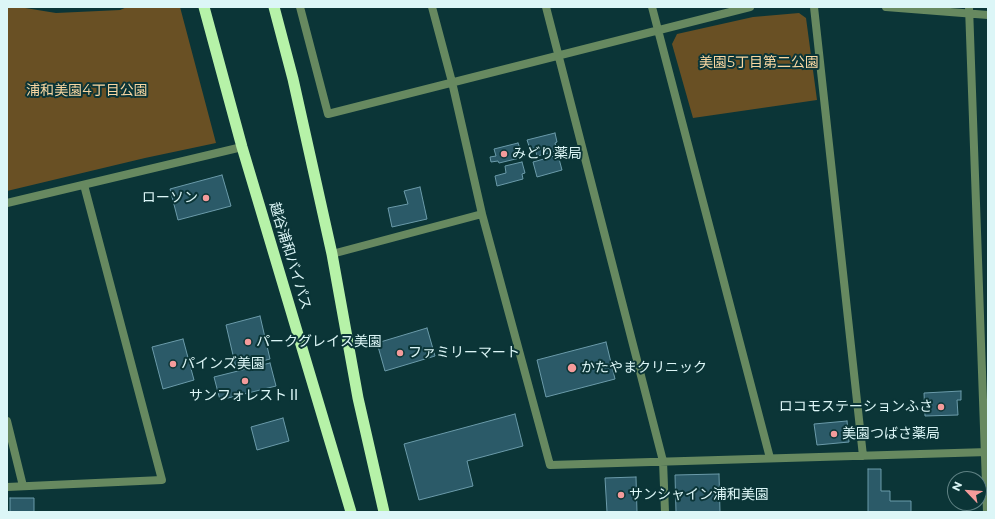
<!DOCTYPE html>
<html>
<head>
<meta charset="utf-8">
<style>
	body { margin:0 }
	#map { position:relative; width:995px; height:519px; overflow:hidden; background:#0b3537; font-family:Montserrat,sans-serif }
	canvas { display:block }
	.frame { position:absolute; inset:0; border:8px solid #dcf6f7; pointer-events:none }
	.north { position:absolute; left:947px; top:471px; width:40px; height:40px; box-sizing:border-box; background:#0b3537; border:1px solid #5f8284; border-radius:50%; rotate:295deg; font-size:11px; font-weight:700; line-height:16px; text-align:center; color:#dcf6f7 }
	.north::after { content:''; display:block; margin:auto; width:14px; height:18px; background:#f59b9b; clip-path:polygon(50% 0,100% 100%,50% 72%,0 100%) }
</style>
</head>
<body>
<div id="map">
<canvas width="995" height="519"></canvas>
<div class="frame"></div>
<div class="north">N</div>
</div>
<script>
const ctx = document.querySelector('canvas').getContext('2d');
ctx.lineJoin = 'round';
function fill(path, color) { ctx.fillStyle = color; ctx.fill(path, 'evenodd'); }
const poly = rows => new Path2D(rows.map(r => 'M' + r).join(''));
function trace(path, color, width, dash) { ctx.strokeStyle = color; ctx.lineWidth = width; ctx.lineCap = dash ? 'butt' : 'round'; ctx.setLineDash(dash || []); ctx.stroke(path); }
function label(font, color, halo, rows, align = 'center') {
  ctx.font = font + ' Montserrat,"Noto Sans JP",sans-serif'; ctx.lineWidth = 4; ctx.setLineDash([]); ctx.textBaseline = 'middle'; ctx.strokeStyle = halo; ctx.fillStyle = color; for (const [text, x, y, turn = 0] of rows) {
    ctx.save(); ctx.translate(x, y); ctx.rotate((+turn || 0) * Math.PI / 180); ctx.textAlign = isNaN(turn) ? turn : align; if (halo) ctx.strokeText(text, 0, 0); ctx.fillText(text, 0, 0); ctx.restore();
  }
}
fill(poly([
	[7,7,19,7,56,13,120,10,127,7,180,7,216,143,145,158,7,191],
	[799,13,806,18,817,100,693,118,672,44,677,34,753,17]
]), '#695024');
const building = poly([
	[555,133,557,142,555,143,557,151,537,156,535,148,530,149,527,140,555,133],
	[518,143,520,148,521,147,524,157,499,163,498,161,491,162,490,157,496,156,494,149,518,143],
	[558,155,562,170,537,177,533,162,558,155],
	[522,162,525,173,522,174,523,179,497,186,495,176,506,173,505,166,522,162],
	[222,175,231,206,178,220,170,189,222,175],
	[420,187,427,219,392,227,388,208,408,204,404,191,420,187],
	[260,316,270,359,236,368,226,325,260,316],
	[427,328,435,356,385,371,377,343,427,328],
	[183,339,194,380,163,389,152,347,183,339],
	[606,342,615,379,546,397,537,360,606,342],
	[270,363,276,386,220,400,214,377,270,363],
	[961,391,961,400,957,400,958,415,925,416,924,393,961,391],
	[515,414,523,446,467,461,473,486,419,500,404,444,515,414],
	[283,418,289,441,257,450,251,427,283,418],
	[847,421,849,442,817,445,814,424,847,421],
	[868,469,881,469,881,491,890,491,890,501,911,501,911,512,868,512,868,469],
	[719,474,720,512,676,512,675,475,719,474],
	[636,477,637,512,607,512,605,478,636,477],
	[10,498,34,498,34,512,10,512,10,498]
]);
fill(building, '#2b5a68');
trace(building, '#6b9baa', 1);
trace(poly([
	[300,7,328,114,750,7],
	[432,7,452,82,482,214],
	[546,7,663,461,665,512],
	[652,7,770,458],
	[814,7,863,456],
	[886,7,988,15],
	[969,7,987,512],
	[7,203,242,147],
	[332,254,482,214,550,465,988,452],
	[7,421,23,486],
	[7,487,162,480,84,185]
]), '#678960', 8);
trace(poly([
	[204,7,242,147,351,512],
	[274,7,293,79,332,254,358,398,384,512]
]), '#b6f2a8', 11);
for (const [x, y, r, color] of [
	[504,154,4,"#f59b9b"],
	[206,198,4,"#f59b9b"],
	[248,342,4,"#f59b9b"],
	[400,353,4,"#f59b9b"],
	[173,364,4,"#f59b9b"],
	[572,368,5,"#f59b9b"],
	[245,381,4,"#f59b9b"],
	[941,407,4,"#f59b9b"],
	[834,434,4,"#f59b9b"],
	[621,495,4,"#f59b9b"]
]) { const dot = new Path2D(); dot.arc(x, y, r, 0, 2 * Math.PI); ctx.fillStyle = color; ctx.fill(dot); trace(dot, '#0b3537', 1.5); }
label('14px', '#f8d7a2', '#0b3537', [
	["美園5丁目第二公園",759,63],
	["浦和美園4丁目公園",87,91]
]);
label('14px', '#dcf6f7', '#0b3537', [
	["みどり薬局",512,154],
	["ローソン",198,198,"right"],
	["パークグレイス美園",256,342],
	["ファミリーマート",408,353],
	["パインズ美園",181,364],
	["かたやまクリニック",581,368],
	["サンフォレストⅡ",245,396,"center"],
	["ロコモステーションふさ",933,407,"right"],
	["美園つばさ薬局",842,434],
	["サンシャイン浦和美園",629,495]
], 'left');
label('14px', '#dcf6f7', '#0b3537', [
	["越谷浦和バイパス",290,256,73]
]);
</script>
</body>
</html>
